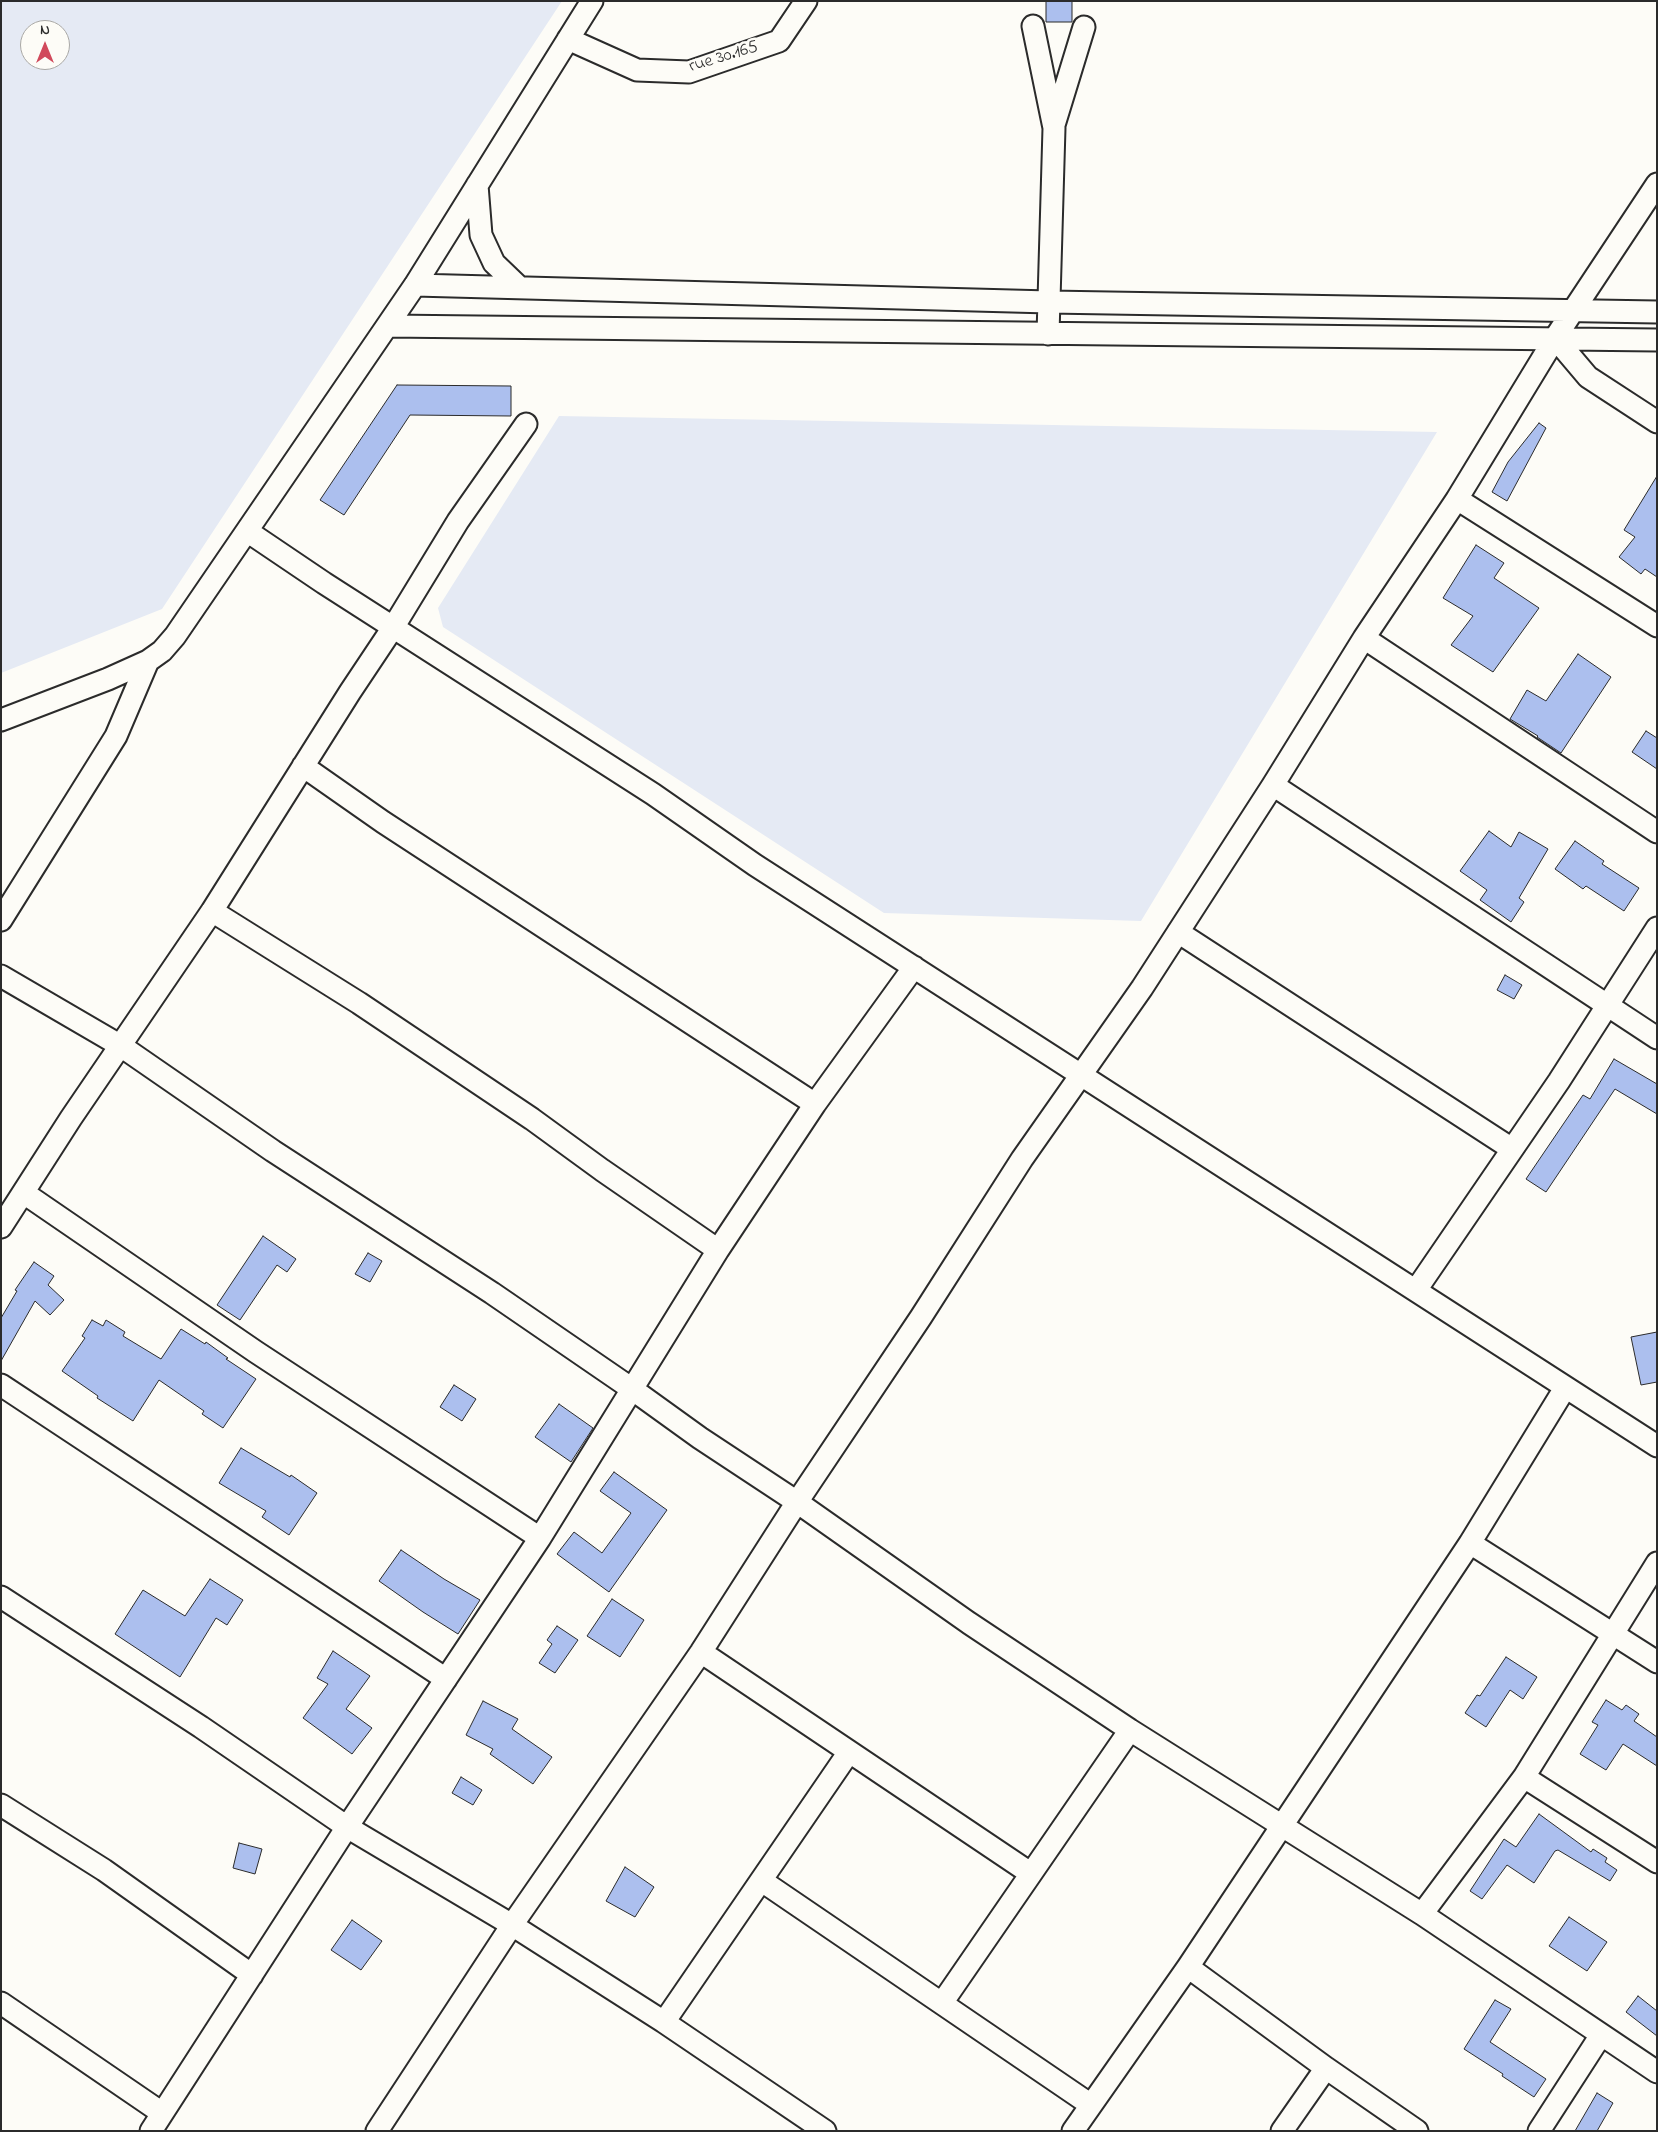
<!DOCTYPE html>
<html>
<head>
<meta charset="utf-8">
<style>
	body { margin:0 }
	#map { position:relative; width:1658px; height:2132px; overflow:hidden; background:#fdfcf7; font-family:"Indie Flower",sans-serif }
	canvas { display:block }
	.frame { position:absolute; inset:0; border:2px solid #2b2b2b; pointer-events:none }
	.north { position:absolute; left:20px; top:20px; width:50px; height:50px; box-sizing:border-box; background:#fdfcf7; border:1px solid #a9a8a5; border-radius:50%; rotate:0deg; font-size:14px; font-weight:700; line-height:20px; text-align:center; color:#2b2b2b }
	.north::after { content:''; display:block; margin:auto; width:18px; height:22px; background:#d1495b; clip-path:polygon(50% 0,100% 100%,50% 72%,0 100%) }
</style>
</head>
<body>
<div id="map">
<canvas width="1658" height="2132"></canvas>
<div class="frame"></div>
<div class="north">N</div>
</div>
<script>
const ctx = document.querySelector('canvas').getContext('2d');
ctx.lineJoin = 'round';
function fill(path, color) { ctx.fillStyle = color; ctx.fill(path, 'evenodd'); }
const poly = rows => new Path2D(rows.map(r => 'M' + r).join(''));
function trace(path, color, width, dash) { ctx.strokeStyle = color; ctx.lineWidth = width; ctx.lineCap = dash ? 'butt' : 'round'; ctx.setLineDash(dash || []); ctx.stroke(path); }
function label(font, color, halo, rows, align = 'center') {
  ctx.font = font + ' "Indie Flower",sans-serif'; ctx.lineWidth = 5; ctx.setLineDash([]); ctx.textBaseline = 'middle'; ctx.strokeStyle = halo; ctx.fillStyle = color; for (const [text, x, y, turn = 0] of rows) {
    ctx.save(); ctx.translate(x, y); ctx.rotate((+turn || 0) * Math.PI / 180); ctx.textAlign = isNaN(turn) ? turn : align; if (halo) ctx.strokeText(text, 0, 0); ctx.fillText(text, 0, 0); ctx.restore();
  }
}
fill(poly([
	[1,1,562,1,162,609,1,673],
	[30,30,60,30,60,60,30,60],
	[559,416,1437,432,1141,921,884,913,443,627,438,608]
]), '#e5eaf4');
const building = poly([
	[1046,1,1072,1,1072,22,1046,22,1046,1],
	[397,385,511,386,511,416,410,415,344,515,320,500,397,385],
	[1539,423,1546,428,1507,501,1492,492,1508,462,1539,423],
	[1657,476,1657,577,1645,569,1641,574,1619,557,1635,537,1624,530,1657,476],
	[1476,545,1504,563,1494,578,1539,608,1493,672,1451,645,1473,616,1443,598,1476,545],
	[1578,654,1611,677,1561,753,1537,737,1538,736,1510,719,1527,690,1546,701,1578,654],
	[1646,731,1657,738,1657,769,1632,752,1646,731],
	[1489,831,1511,847,1519,832,1548,849,1519,898,1524,902,1511,922,1480,900,1487,890,1460,871,1489,831],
	[1575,841,1604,861,1602,864,1639,888,1624,911,1586,886,1583,889,1555,869,1575,841],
	[1505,975,1522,985,1514,999,1497,990,1505,975],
	[1614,1059,1657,1084,1657,1114,1615,1089,1546,1192,1526,1179,1583,1095,1590,1099,1614,1059],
	[263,1236,296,1259,287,1272,277,1265,240,1320,217,1305,263,1236],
	[368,1253,382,1261,370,1282,355,1274,368,1253],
	[34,1262,54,1276,48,1285,64,1300,50,1315,35,1301,1,1361,1,1318,17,1291,15,1290,34,1262],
	[92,1320,103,1326,106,1320,125,1332,123,1336,161,1359,181,1329,205,1344,206,1342,228,1358,226,1359,256,1379,223,1428,202,1414,204,1411,159,1380,133,1421,97,1398,98,1396,62,1371,85,1338,82,1336,92,1320],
	[1657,1332,1657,1382,1641,1385,1631,1337,1657,1332],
	[454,1385,476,1399,462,1421,440,1407,454,1385],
	[559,1404,593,1428,571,1462,535,1437,559,1404],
	[241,1448,290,1477,291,1475,317,1493,289,1535,262,1517,266,1511,219,1483,241,1448],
	[614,1472,667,1510,609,1592,557,1554,574,1532,602,1553,631,1513,600,1491,614,1472],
	[401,1550,444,1579,480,1600,458,1634,423,1612,379,1581,401,1550],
	[210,1579,243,1600,227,1625,216,1618,180,1677,115,1634,143,1590,185,1616,210,1579],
	[612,1599,644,1620,620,1657,587,1636,612,1599],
	[557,1626,578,1640,555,1673,539,1663,552,1644,547,1640,557,1626],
	[333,1651,370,1676,346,1709,372,1728,352,1754,303,1718,328,1684,317,1678,333,1651],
	[1506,1657,1537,1677,1523,1699,1510,1690,1486,1727,1465,1713,1477,1695,1480,1696,1506,1657],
	[1606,1700,1622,1710,1626,1705,1639,1714,1634,1721,1657,1737,1657,1766,1623,1744,1606,1770,1580,1754,1598,1725,1592,1722,1606,1700],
	[483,1701,518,1719,512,1729,552,1757,533,1784,490,1754,493,1749,466,1735,483,1701],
	[461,1777,482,1790,473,1805,452,1793,461,1777],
	[1539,1814,1591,1852,1593,1849,1607,1858,1605,1862,1617,1870,1610,1881,1558,1850,1555,1851,1534,1883,1507,1865,1482,1899,1470,1891,1504,1839,1516,1847,1539,1814],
	[239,1843,262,1849,255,1874,233,1868,239,1843],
	[625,1867,654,1887,635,1917,606,1901,625,1867],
	[1569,1917,1607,1942,1587,1971,1549,1946,1569,1917],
	[352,1920,382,1941,361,1970,331,1950,352,1920],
	[1638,1996,1657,2011,1657,2036,1626,2012,1638,1996],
	[1495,2000,1511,2009,1490,2042,1546,2079,1534,2097,1502,2076,1503,2074,1464,2049,1495,2000],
	[1597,2093,1613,2103,1597,2131,1575,2131,1597,2093]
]);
fill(building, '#acbfee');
trace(building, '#2b2b2b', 1);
const minor = poly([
	[1033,26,1054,128,1048,334],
	[568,39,637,70,689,72,779,41,806,1],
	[1054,125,1084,27],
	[477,185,481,235,494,263,519,287],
	[415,285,1049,302,1657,312],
	[388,326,1657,340],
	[1555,338,1588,377,1657,422],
	[1457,499,1657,626],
	[247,531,324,583,653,794,755,865,1657,1446],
	[1364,638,1657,832],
	[1,720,108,679,148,661,162,651,175,636,415,285,592,1],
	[303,766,383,822,815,1104],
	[1273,785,1657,1038],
	[212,911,359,1003,532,1119,602,1170,718,1250],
	[1,920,116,736,148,661],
	[1178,932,1512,1149],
	[1,976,121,1046,273,1151,492,1293,632,1389,700,1438,797,1502,969,1623,1130,1730,1422,1914,1657,2072],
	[24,1193,256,1352,540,1538],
	[1,1227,71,1118,212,911,350,692,394,626,458,521,526,424],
	[1416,1290,1559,1081,1657,928],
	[1,1385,446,1679],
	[1470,1543,1657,1662],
	[1,1597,201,1727,347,1827,512,1925,664,2022,825,2131],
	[701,1652,1030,1873],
	[1524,1777,1657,1862],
	[1,1805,104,1870,252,1975],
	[762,1881,1091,2105],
	[1422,1914,1524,1777,1657,1563],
	[1188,1967,1326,2068,1417,2131],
	[1,2003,162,2113],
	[942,2003,1130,1730],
	[664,2022,849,1752],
	[151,2131,347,1827,540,1538,718,1250,815,1104,914,967],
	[377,2131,512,1925,701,1652,797,1502,921,1317,1022,1159,1142,988,1273,785,1364,638,1457,499,1555,338,1657,184],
	[1073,2131,1188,1967,1470,1543,1565,1388],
	[1282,2131,1326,2068],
	[1539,2131,1601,2035]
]);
trace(minor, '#2b2b2b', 25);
trace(minor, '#fdfcf7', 21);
label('18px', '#2b2b2b', '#fdfcf7', [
	["rue 30.165",724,58,-17]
]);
</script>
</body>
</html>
